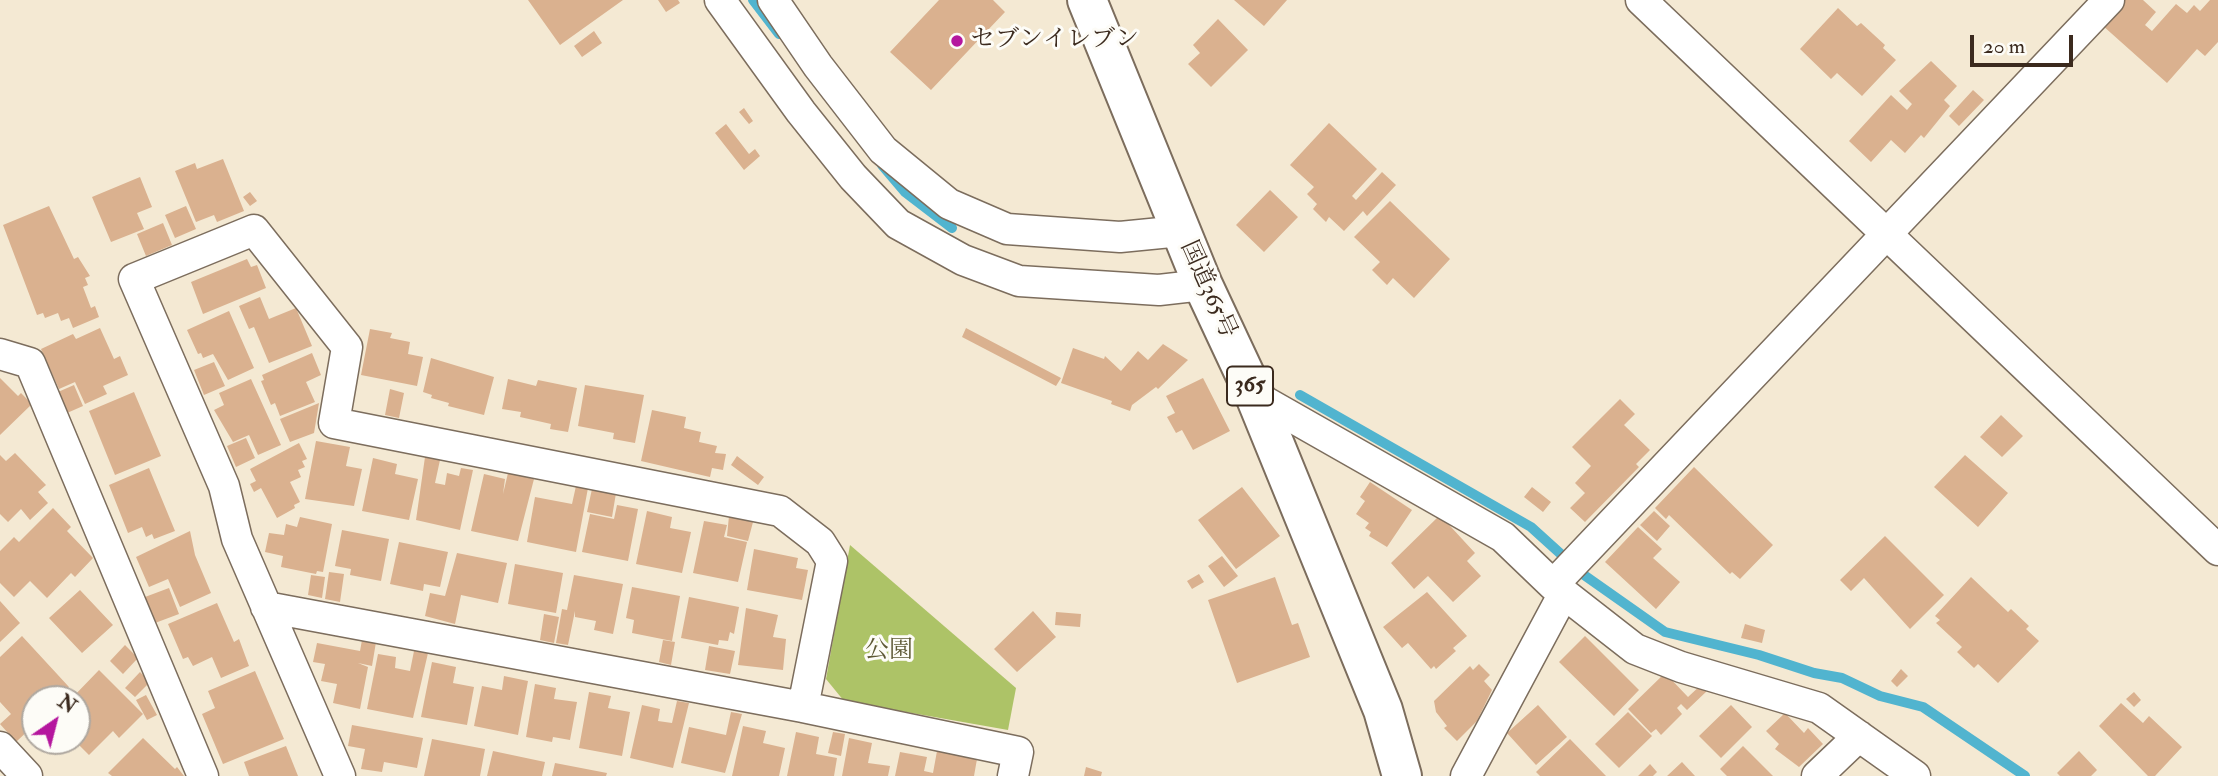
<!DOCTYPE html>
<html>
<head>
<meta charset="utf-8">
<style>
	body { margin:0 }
	#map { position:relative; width:2218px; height:776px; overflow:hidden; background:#f4e9d3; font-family:"IM FELL Double Pica",serif }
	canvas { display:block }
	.north { position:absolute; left:21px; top:685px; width:70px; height:70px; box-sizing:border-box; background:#fdfcf7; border:2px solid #afa8a0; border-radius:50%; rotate:35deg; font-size:19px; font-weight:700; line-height:28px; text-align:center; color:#3b2a1e }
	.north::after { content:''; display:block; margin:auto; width:24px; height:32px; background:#b5179e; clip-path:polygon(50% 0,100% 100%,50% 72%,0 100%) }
	.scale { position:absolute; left:1970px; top:35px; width:103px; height:32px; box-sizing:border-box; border:4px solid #3b2a1e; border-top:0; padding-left:9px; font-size:21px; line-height:24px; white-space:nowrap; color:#3b2a1e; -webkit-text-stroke:5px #fdfcf7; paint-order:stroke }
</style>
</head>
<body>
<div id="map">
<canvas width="2218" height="776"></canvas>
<div class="north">N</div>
<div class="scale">20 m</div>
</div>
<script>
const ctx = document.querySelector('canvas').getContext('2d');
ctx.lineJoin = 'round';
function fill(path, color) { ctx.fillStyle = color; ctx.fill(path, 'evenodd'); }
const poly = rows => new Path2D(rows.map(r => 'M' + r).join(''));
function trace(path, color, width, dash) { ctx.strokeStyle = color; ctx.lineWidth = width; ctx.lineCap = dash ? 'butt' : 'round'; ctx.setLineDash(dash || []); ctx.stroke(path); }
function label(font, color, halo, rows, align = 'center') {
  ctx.font = font + ' "IM FELL Double Pica","Noto Serif JP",serif'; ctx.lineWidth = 6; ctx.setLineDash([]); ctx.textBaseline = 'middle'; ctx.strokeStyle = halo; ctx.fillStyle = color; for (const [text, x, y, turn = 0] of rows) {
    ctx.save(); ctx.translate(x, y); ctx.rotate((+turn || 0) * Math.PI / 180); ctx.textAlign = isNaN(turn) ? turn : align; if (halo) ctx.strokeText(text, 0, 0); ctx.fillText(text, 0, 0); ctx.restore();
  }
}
fill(poly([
	[850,545,1016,688,1008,730,844,701,826,679]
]), '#adc367');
trace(poly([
	[753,0,779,34],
	[882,165,905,192,952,228],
	[1300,395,1531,527,1584,575,1665,632,1759,655,1814,673,1842,678,1880,696,1923,707,2025,776]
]), '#51b4cf', 10);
fill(poly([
	[528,0,623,0,560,45],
	[658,0,678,0,680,3,666,12],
	[939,0,993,0,1005,12,931,90,890,52],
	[1234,0,1287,0,1264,26],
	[2125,0,2143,0,2156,12,2145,25,2152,31,2176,4,2187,13,2194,5,2200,11,2210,0,2218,0,2218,42,2205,56,2197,49,2167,83,2102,25],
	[1838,8,1857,26,1861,23,1885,45,1883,48,1896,60,1862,96,1837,73,1831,79,1800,49],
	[1218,19,1248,50,1211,87,1188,64,1200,53,1193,45],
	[594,31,602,43,582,57,574,46],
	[1931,61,1957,86,1944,100,1950,106,1924,138,1921,135,1905,153,1891,140,1871,162,1849,141,1891,95,1907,110,1912,104,1899,91],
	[1973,90,1984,100,1959,126,1949,116],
	[744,108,753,121,749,124,739,112],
	[1329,123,1377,169,1352,196,1356,200,1382,172,1396,185,1367,216,1363,211,1344,231,1329,217,1326,222,1313,209,1317,204,1307,194,1314,187,1290,165],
	[726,124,749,154,755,149,760,156,744,170,715,133],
	[223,159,244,211,217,222,214,215,196,222,175,171,195,163,197,169],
	[140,177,152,207,137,213,144,229,111,242,92,197],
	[1270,190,1298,217,1264,252,1236,225],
	[250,192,257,201,250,206,243,197],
	[1390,201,1450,259,1414,298,1393,278,1387,285,1372,270,1380,262,1354,237],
	[49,206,74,259,78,257,90,276,85,278,88,285,83,287,91,308,95,306,99,317,73,328,69,318,61,321,58,313,45,318,43,313,37,315,3,225],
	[186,206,196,229,175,238,165,215],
	[163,223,172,245,146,256,137,234],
	[247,259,251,267,257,265,266,288,203,314,191,282],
	[260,297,269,319,296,308,312,346,269,363,254,327,249,329,239,306],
	[229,311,254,368,228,380,213,354,203,358,201,353,198,354,187,330],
	[100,328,114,359,120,356,128,375,103,386,107,394,85,404,75,382,59,389,41,349,73,334,76,339],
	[966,328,1061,378,1056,386,962,337],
	[370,329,392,333,390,338,410,342,408,354,423,357,417,386,361,375],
	[1163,344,1188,360,1158,389,1156,387,1132,405,1130,411,1111,404,1112,401,1061,383,1073,348,1104,359,1105,356,1121,371,1138,351,1148,360],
	[312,353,321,375,306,382,315,402,280,416,275,403,271,405,261,381,264,380,262,375],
	[431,358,494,377,484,415,448,406,449,403,431,398,432,395,423,392],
	[214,362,225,386,204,395,194,370],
	[0,378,18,396,21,393,32,404,0,435],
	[1203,378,1230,431,1193,450,1182,430,1176,433,1167,417,1175,413,1166,396],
	[251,379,281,445,258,455,249,435,233,442,214,410,224,405,219,393],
	[508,379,536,386,538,380,577,388,568,432,550,429,551,424,520,417,521,412,502,409],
	[74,385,83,406,67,413,58,392],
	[585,385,644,395,635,443,613,439,614,433,578,426],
	[390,389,404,393,399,418,385,415],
	[134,392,161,456,115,475,89,411],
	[1620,399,1635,414,1624,425,1650,450,1636,464,1639,467,1585,522,1570,508,1585,493,1575,483,1591,466,1572,447],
	[319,403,314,433,290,442,280,419],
	[652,410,686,417,684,428,701,432,699,442,717,446,715,453,726,454,723,470,712,468,710,477,641,461],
	[2001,415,2023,436,2002,457,1980,437],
	[246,438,255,458,236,467,227,446],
	[316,441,350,447,346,466,362,469,354,506,305,499],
	[299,443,307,459,302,461,305,467,298,470,301,477,290,482,300,502,294,505,295,508,277,518,261,488,254,492,250,484,256,481,250,469],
	[15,453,46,485,38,492,48,503,30,520,21,509,8,522,0,514,0,455,6,461],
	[1965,455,2008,493,1978,527,1934,487],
	[737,456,764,477,758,485,731,465],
	[425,457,440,460,435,483,445,485,447,473,459,476,461,468,473,470,460,530,416,520],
	[373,458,397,464,395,474,418,479,409,520,362,511],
	[1694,467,1773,545,1740,579,1732,572,1730,574,1669,515,1666,519,1655,508],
	[149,468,175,531,154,539,152,534,146,537,142,527,128,533,109,485],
	[508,473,534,479,518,541,471,531,484,474,505,479,503,494],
	[1370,482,1412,510,1387,547,1369,536,1371,532,1365,528,1369,523,1356,514,1365,501,1360,497],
	[576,486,588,488,576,552,527,542,535,497,572,504],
	[1242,487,1280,536,1236,569,1198,520],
	[1532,487,1551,502,1543,512,1524,497],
	[592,489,616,493,612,517,587,512],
	[617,505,638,509,628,561,582,552,590,514,614,519],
	[53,508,71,527,67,531,93,558,75,577,71,573,47,598,30,581,14,597,0,583,0,551,14,537,19,542],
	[647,511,672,517,670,528,691,532,682,573,636,564],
	[1654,511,1670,526,1657,541,1640,525],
	[1440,515,1475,553,1467,561,1481,576,1453,602,1428,576,1414,589,1391,563],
	[729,516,753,522,748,541,727,536],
	[300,517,332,524,323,572,317,571,316,574,281,567,283,556,265,552,269,533,284,535,286,524,297,527],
	[704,521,727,525,724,537,747,542,738,582,693,573],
	[1638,527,1662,549,1653,558,1680,582,1656,609,1605,562],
	[342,530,389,539,381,581,350,575,351,569,335,566],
	[190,531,195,555,211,593,180,607,168,579,149,587,136,557],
	[1885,536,1944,595,1910,629,1864,578,1851,591,1840,580],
	[399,542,448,552,440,587,424,584,423,591,390,584],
	[754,549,798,558,796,568,808,570,802,600,747,590],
	[457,553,507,563,498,603,461,595,455,624,425,616,430,593,445,596],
	[1222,556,1238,576,1224,587,1208,566],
	[515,564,563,573,556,613,508,604],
	[329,572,344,574,340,602,325,599],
	[1199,574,1204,582,1192,589,1187,581],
	[311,575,325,577,322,598,308,595],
	[574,575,623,584,613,634,594,630,596,621,575,617,575,611,568,645,556,643,562,609,567,610],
	[1275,577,1292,625,1298,623,1310,657,1237,683,1208,600],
	[1971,577,2008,612,2011,609,2029,626,2026,629,2039,641,1998,683,1978,664,1974,668,1957,652,1962,647,1936,623,1940,620,1935,616],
	[632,587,680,596,672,641,632,633,634,620,626,618],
	[169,588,179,614,155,623,145,597],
	[80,590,113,625,82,653,49,618],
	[1427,592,1467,636,1453,648,1456,651,1436,669,1434,666,1431,669,1408,643,1402,648,1383,627],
	[689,597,739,607,734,634,730,632,728,641,719,640,718,645,681,638],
	[0,601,20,623,0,642],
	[217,603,234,642,239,639,249,666,221,678,212,657,193,666,188,657,183,659,168,624],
	[746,608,778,615,773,637,786,639,783,670,738,665],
	[1033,611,1056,637,1017,672,994,649],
	[1056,612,1081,614,1080,627,1055,625],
	[544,614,559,617,554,643,540,640],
	[1745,624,1765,630,1762,643,1741,638],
	[22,636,69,687,56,699,35,699,35,718,30,722,33,726,16,742,0,724,11,714,0,702,0,657],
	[1585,636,1639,690,1614,716,1559,662],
	[362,640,376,642,372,666,358,663,368,667,360,709,333,703,337,684,321,681,325,664,313,662,317,643,360,651],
	[663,640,675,642,671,665,659,662],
	[125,645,138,658,123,674,110,661],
	[709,646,735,651,730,674,705,670],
	[414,651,428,653,413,718,367,709,378,654,396,657,395,668,410,671],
	[432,662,456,667,453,683,474,687,467,725,421,717],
	[1479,664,1490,675,1484,681,1492,690,1477,721,1457,741,1444,728,1447,726,1436,712,1434,701,1470,666,1473,670],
	[1901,669,1908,676,1897,687,1891,681],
	[99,670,143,714,119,738,113,731,89,755,75,741,77,699,71,699],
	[255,671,284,739,223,764,202,714,215,708,208,691],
	[140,672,150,682,135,697,125,688],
	[1665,673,1688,697,1702,684,1708,690,1687,710,1681,704,1677,708,1682,714,1661,735,1656,729,1651,733,1628,709],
	[504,676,528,681,518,735,474,726,482,686,502,690],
	[535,684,556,688,554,699,577,702,570,740,553,737,552,742,526,737],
	[589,692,611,696,608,708,630,712,622,756,579,748],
	[2134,692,2141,700,2134,707,2126,699],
	[146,695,157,715,147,720,136,700],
	[677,701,689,703,673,768,630,758,642,705,660,709,658,721,672,723],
	[2121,703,2143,723,2149,716,2182,747,2155,776,2148,776,2099,726],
	[1538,705,1567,737,1536,765,1507,733],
	[1731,705,1752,727,1721,758,1699,736],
	[731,712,742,714,725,773,681,763,689,727,726,735],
	[1628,712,1652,736,1619,768,1595,744],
	[1785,713,1804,733,1808,728,1823,744,1799,767,1775,749,1779,744,1766,731],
	[352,725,423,738,417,768,384,762,382,772,361,769,365,749,348,746],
	[743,726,766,731,763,743,785,748,779,776,732,776],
	[796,732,819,737,816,754,837,758,834,776,787,776],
	[833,732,845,734,841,756,828,753],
	[143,738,175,769,177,767,184,776,112,776,108,773],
	[849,738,872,743,868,763,890,766,888,776,842,776],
	[432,739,485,749,480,776,424,776],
	[1570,739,1606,776,1540,776,1536,772],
	[286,746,298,776,249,776,244,762],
	[1743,746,1773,776,1727,776,1720,769],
	[493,751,545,762,542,776,487,776],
	[937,751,977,759,974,776,895,776,900,752,927,757,924,771,933,773],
	[2079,751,2097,770,2091,776,2060,776,2057,773],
	[1682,762,1695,776,1667,776],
	[555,763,607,773,606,776,552,776],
	[1650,764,1657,772,1653,776,1638,776],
	[1086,767,1102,772,1101,776,1084,776]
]), '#dab18f');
const minor = poly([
	[720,0,801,112,853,177,898,224,963,260,1019,281,1159,290,1203,285],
	[773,0,818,66,883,150,949,204,1007,229,1120,237,1181,231],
	[1641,0,2218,550],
	[0,354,30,363,203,776],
	[1255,396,1503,537,1553,585,1635,649,1681,667,1819,708,1915,776],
	[1553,585,2109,0],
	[266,607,803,707],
	[0,747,27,776],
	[340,776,237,539,224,486,134,279,254,230,347,347,334,423,780,511,820,542,832,561,803,707,1018,752,1013,776],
	[1466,776,1564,593],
	[1817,776,1859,736]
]);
const trunk = poly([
	[1087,0,1203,285,1255,396,1383,710,1402,776]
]);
trace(minor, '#7c6d5d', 33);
trace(trunk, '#7c6d5d', 42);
trace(minor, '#fff', 30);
trace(trunk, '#fff', 38);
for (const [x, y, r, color] of [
	[957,41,7,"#b5179e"]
]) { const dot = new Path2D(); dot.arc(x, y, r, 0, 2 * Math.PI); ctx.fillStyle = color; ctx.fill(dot); trace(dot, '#fdfcf7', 2.5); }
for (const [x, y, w] of [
	[1250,386,46]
]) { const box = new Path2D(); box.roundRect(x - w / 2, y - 19.5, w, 39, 5); ctx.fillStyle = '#fdfcf7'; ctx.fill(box); trace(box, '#3b2a1e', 2); }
label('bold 23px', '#3b2a1e', null, [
	["365",1250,386]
]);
label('24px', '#3b2a1e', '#fdfcf7', [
	["セブンイレブン",971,41]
], 'left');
label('24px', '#3b2a1e', '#fdfcf7', [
	["国道365号",1207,290,66]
]);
label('24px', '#5d5834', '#fdfcf7', [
	["公園",889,652]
]);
</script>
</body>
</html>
